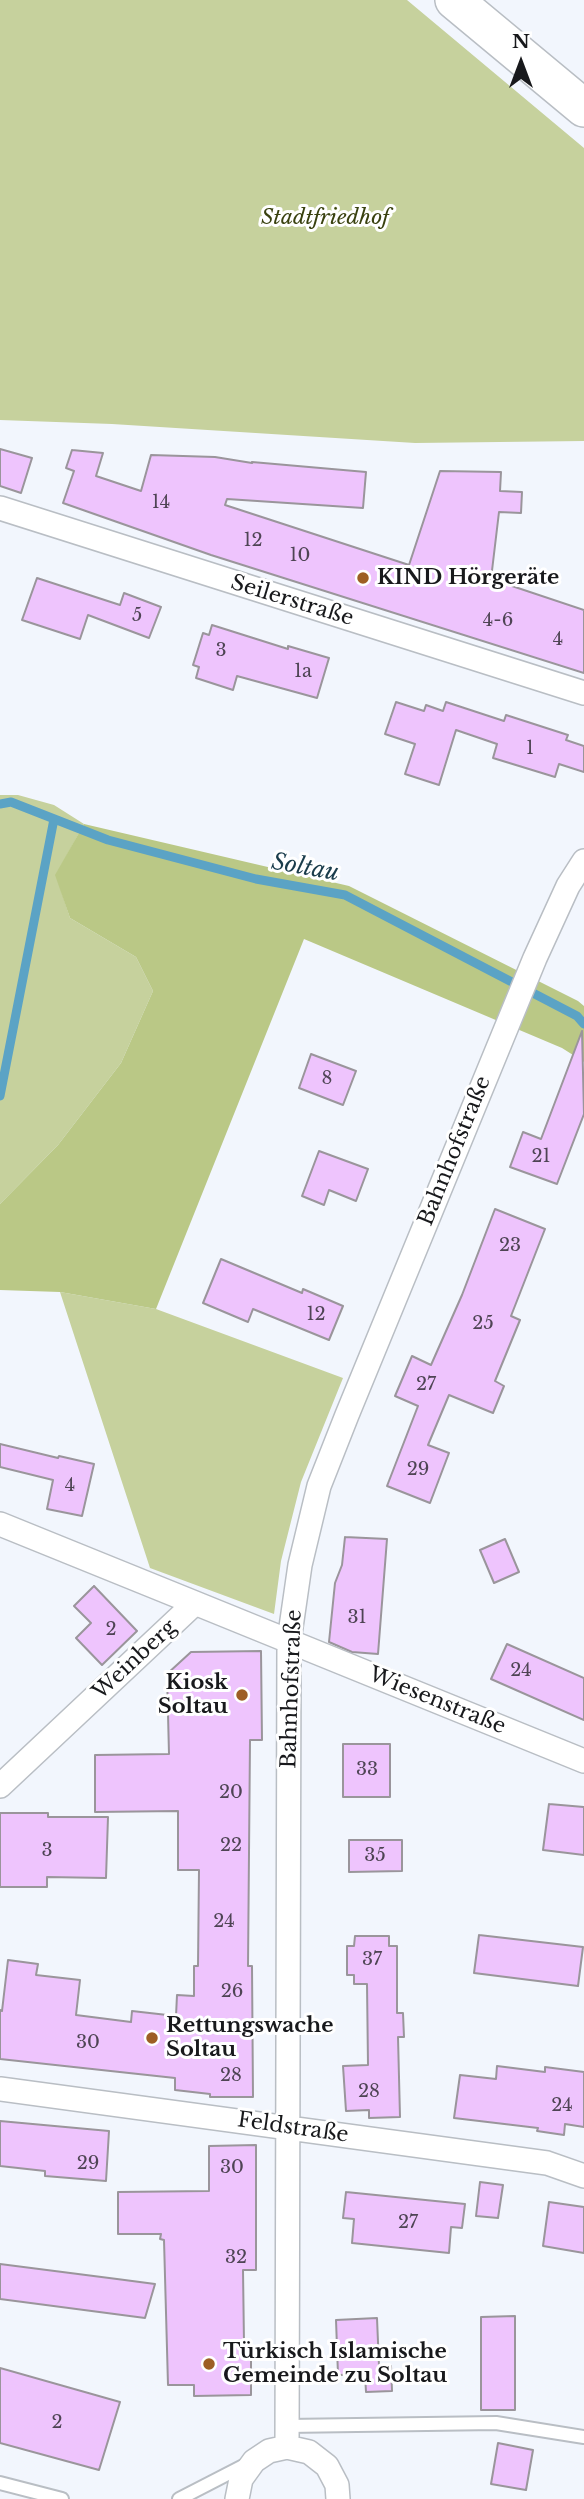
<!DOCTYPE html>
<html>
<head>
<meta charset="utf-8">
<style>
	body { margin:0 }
	#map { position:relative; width:584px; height:2499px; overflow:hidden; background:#f2f6fd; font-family:"Libre Baskerville",serif }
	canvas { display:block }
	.north { position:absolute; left:486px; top:28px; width:70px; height:70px; -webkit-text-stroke:5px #fff; paint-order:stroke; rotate:0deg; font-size:19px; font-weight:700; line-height:28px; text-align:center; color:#18191c }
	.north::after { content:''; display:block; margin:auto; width:24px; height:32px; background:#18191c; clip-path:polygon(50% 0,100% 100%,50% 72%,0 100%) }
</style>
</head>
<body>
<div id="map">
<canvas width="584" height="2499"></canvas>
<div class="north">N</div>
</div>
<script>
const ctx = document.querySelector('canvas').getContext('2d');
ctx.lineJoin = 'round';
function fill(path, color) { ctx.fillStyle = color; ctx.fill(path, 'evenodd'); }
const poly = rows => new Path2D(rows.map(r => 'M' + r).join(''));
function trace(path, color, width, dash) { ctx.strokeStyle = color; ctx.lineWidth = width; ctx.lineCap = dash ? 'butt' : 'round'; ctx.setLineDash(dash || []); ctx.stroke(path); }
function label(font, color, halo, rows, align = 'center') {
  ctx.font = font + ' "Libre Baskerville",serif'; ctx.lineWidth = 6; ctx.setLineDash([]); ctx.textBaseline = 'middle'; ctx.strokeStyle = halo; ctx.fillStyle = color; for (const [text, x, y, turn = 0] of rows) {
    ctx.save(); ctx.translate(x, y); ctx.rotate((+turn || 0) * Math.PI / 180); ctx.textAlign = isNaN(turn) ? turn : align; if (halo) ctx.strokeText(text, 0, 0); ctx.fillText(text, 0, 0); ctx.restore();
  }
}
fill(poly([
	[0,0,407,0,584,148,584,441,415,443,112,424,0,420],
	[0,795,18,795,54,805,84,824,56,875,70,918,136,957,153,991,121,1063,58,1145,0,1204],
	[60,1292,156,1309,343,1378,301,1482,281,1561,274,1614,150,1568]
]), '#c6d19d');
fill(poly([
	[84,824,349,886,578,1001,584,1006,584,1062,562,1048,304,939,156,1309,60,1292,0,1290,0,1204,58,1145,121,1063,153,991,136,957,70,918,55,875]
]), '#bac886');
trace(poly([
	[0,804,11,802,108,840,256,879,345,895,577,1016,584,1024],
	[0,1096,54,819]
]), '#5ba3c5', 9);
const building = poly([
	[0,449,32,458,21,493,0,486,0,449],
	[72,450,103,453,96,476,141,491,151,455,215,457,252,463,252,462,366,472,363,508,227,499,225,505,409,565,440,471,501,472,500,491,522,492,521,513,499,512,491,579,584,610,584,673,211,555,63,503,74,471,66,468,72,450],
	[37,578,120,605,124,593,161,607,149,638,88,615,80,639,22,620,37,578],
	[212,625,288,649,288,646,329,658,317,698,237,676,233,690,196,678,199,667,193,665,203,633,209,635,212,625],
	[396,702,424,711,426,705,443,711,446,702,504,721,506,715,568,735,566,740,584,746,584,772,559,764,555,777,493,758,497,744,456,730,439,785,405,774,415,744,385,734,396,702],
	[582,1031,584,1114,557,1184,510,1167,523,1132,541,1139,582,1031],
	[311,1054,356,1071,343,1105,299,1088,311,1054],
	[319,1151,368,1169,356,1201,329,1190,324,1205,302,1196,319,1151],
	[495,1209,545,1229,511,1316,520,1320,495,1381,504,1386,493,1413,449,1395,428,1445,449,1453,430,1503,387,1486,418,1406,395,1396,412,1356,431,1365,462,1295,495,1209],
	[221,1259,302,1293,303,1289,343,1306,329,1340,253,1309,248,1322,203,1303,221,1259],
	[0,1444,58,1458,59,1456,94,1464,82,1516,47,1509,53,1480,0,1467,0,1444],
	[345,1537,387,1539,378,1654,352,1652,329,1642,335,1583,342,1565,345,1537],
	[505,1539,519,1572,494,1583,480,1550,505,1539],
	[94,1586,137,1631,102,1665,76,1638,91,1623,74,1606,94,1586],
	[507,1644,584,1678,584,1720,491,1679,507,1644],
	[261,1651,262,1740,250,1740,248,1966,252,1966,253,2097,210,2097,210,2094,175,2090,175,2078,0,2059,0,2010,2,2011,8,1960,38,1964,36,1975,80,1980,76,2015,131,2022,132,2011,176,2016,177,1995,194,1996,194,1966,198,1966,199,1870,178,1870,178,1811,95,1812,95,1755,169,1754,167,1674,191,1652,261,1651],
	[343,1744,390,1744,390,1797,343,1797,343,1744],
	[549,1804,584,1807,584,1855,543,1850,549,1804],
	[0,1813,48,1813,48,1817,108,1817,106,1878,47,1877,47,1887,0,1887,0,1813],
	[349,1840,402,1840,402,1871,349,1872,349,1840],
	[479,1935,583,1947,578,1986,474,1973,479,1935],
	[355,1936,389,1936,389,1946,397,1946,397,2013,403,2013,404,2037,398,2037,400,2117,369,2118,369,2110,346,2111,343,2066,368,2065,367,1984,354,1984,354,1975,347,1975,347,1946,354,1946,355,1936],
	[497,2066,545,2072,545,2067,584,2072,584,2127,565,2124,564,2135,537,2131,538,2128,454,2118,460,2075,496,2079,497,2066],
	[0,2121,109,2131,106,2181,45,2176,45,2171,0,2166,0,2121],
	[256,2145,256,2270,243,2270,244,2343,251,2343,251,2395,194,2396,194,2385,168,2385,164,2240,160,2239,161,2234,118,2234,118,2192,209,2191,209,2146,256,2145],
	[480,2182,503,2185,498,2218,476,2216,480,2182],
	[346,2192,465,2204,462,2228,451,2227,449,2253,352,2243,354,2219,343,2218,346,2192],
	[549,2202,584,2207,584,2253,543,2246,549,2202],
	[0,2264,117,2279,155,2284,145,2318,0,2299,0,2264],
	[515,2316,515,2410,481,2410,481,2317,515,2316],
	[377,2318,379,2366,391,2366,392,2391,366,2392,365,2374,338,2375,336,2320,377,2318],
	[0,2368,120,2402,99,2470,0,2443,0,2368],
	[498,2443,533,2450,526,2490,491,2484,498,2443]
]);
fill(building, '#eec4fd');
trace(building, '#9a959b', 2);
const lane = poly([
	[287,2426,496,2423,584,2437],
	[0,2483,62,2499],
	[179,2499,247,2464]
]);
const street = poly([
	[0,508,584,693],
	[0,1524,195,1603],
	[0,1786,195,1603,584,1761],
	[0,2089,547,2163,584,2176],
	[287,2447,289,1641,300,1565,319,1486,347,1415,535,958,568,886,584,861],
	[237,2499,241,2479,254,2461,269,2451,287,2447,309,2452,327,2466,337,2485,338,2499]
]);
const primary = poly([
	[454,0,584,108]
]);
trace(lane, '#b9bec4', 16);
trace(street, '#b9bec4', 26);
trace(primary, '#b9bec4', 40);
trace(lane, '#fff', 12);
trace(street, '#fff', 23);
trace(primary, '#fff', 37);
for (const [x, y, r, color] of [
	[363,578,7,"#9d5e24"],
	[242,1695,7,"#9d5e24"],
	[152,2038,7,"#9d5e24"],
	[209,2364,7,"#9d5e24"]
]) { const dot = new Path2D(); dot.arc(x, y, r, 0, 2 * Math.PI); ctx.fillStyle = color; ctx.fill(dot); trace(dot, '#fff', 2.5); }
label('18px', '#4e4454', null, [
	["14",161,503],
	["12",253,541],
	["10",300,556],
	["5",137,616],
	["4-6",498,621],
	["4",558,640],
	["3",221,651],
	["1a",303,672],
	["1",530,749],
	["8",327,1079],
	["21",541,1157],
	["23",510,1246],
	["12",316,1315],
	["25",483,1324],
	["27",426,1385],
	["29",418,1470],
	["4",70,1486],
	["31",357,1618],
	["2",111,1630],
	["24",521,1671],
	["33",367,1770],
	["20",231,1793],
	["22",231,1846],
	["3",47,1851],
	["35",375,1856],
	["24",224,1922],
	["37",372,1960],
	["26",232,1992],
	["30",88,2043],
	["28",231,2076],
	["28",369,2092],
	["24",562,2106],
	["29",88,2164],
	["30",232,2168],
	["27",408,2223],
	["32",236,2258],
	["2",57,2423]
]);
label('italic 21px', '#39410f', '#fff', [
	["Stadtfriedhof",325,218]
]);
label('bold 21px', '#18191c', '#fff', [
	["KIND Hörgeräte",377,578],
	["Kiosk",228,1683,"right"],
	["Soltau",228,1707,"right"],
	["Rettungswache",166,2026],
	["Soltau",166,2050],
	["Türkisch Islamische",223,2352],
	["Gemeinde zu Soltau",223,2376]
], 'left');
label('21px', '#18191c', '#fff', [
	["Seilerstraße",292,601,17],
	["Bahnhofstraße",455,1151,-68],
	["Weinberg",135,1660,-43],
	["Bahnhofstraße",292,1689,-88],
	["Wiesenstraße",437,1701,22],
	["Feldstraße",293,2128,8]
]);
label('italic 23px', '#1a3c4b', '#fff', [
	["Soltau",305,868,10]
]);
</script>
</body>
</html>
